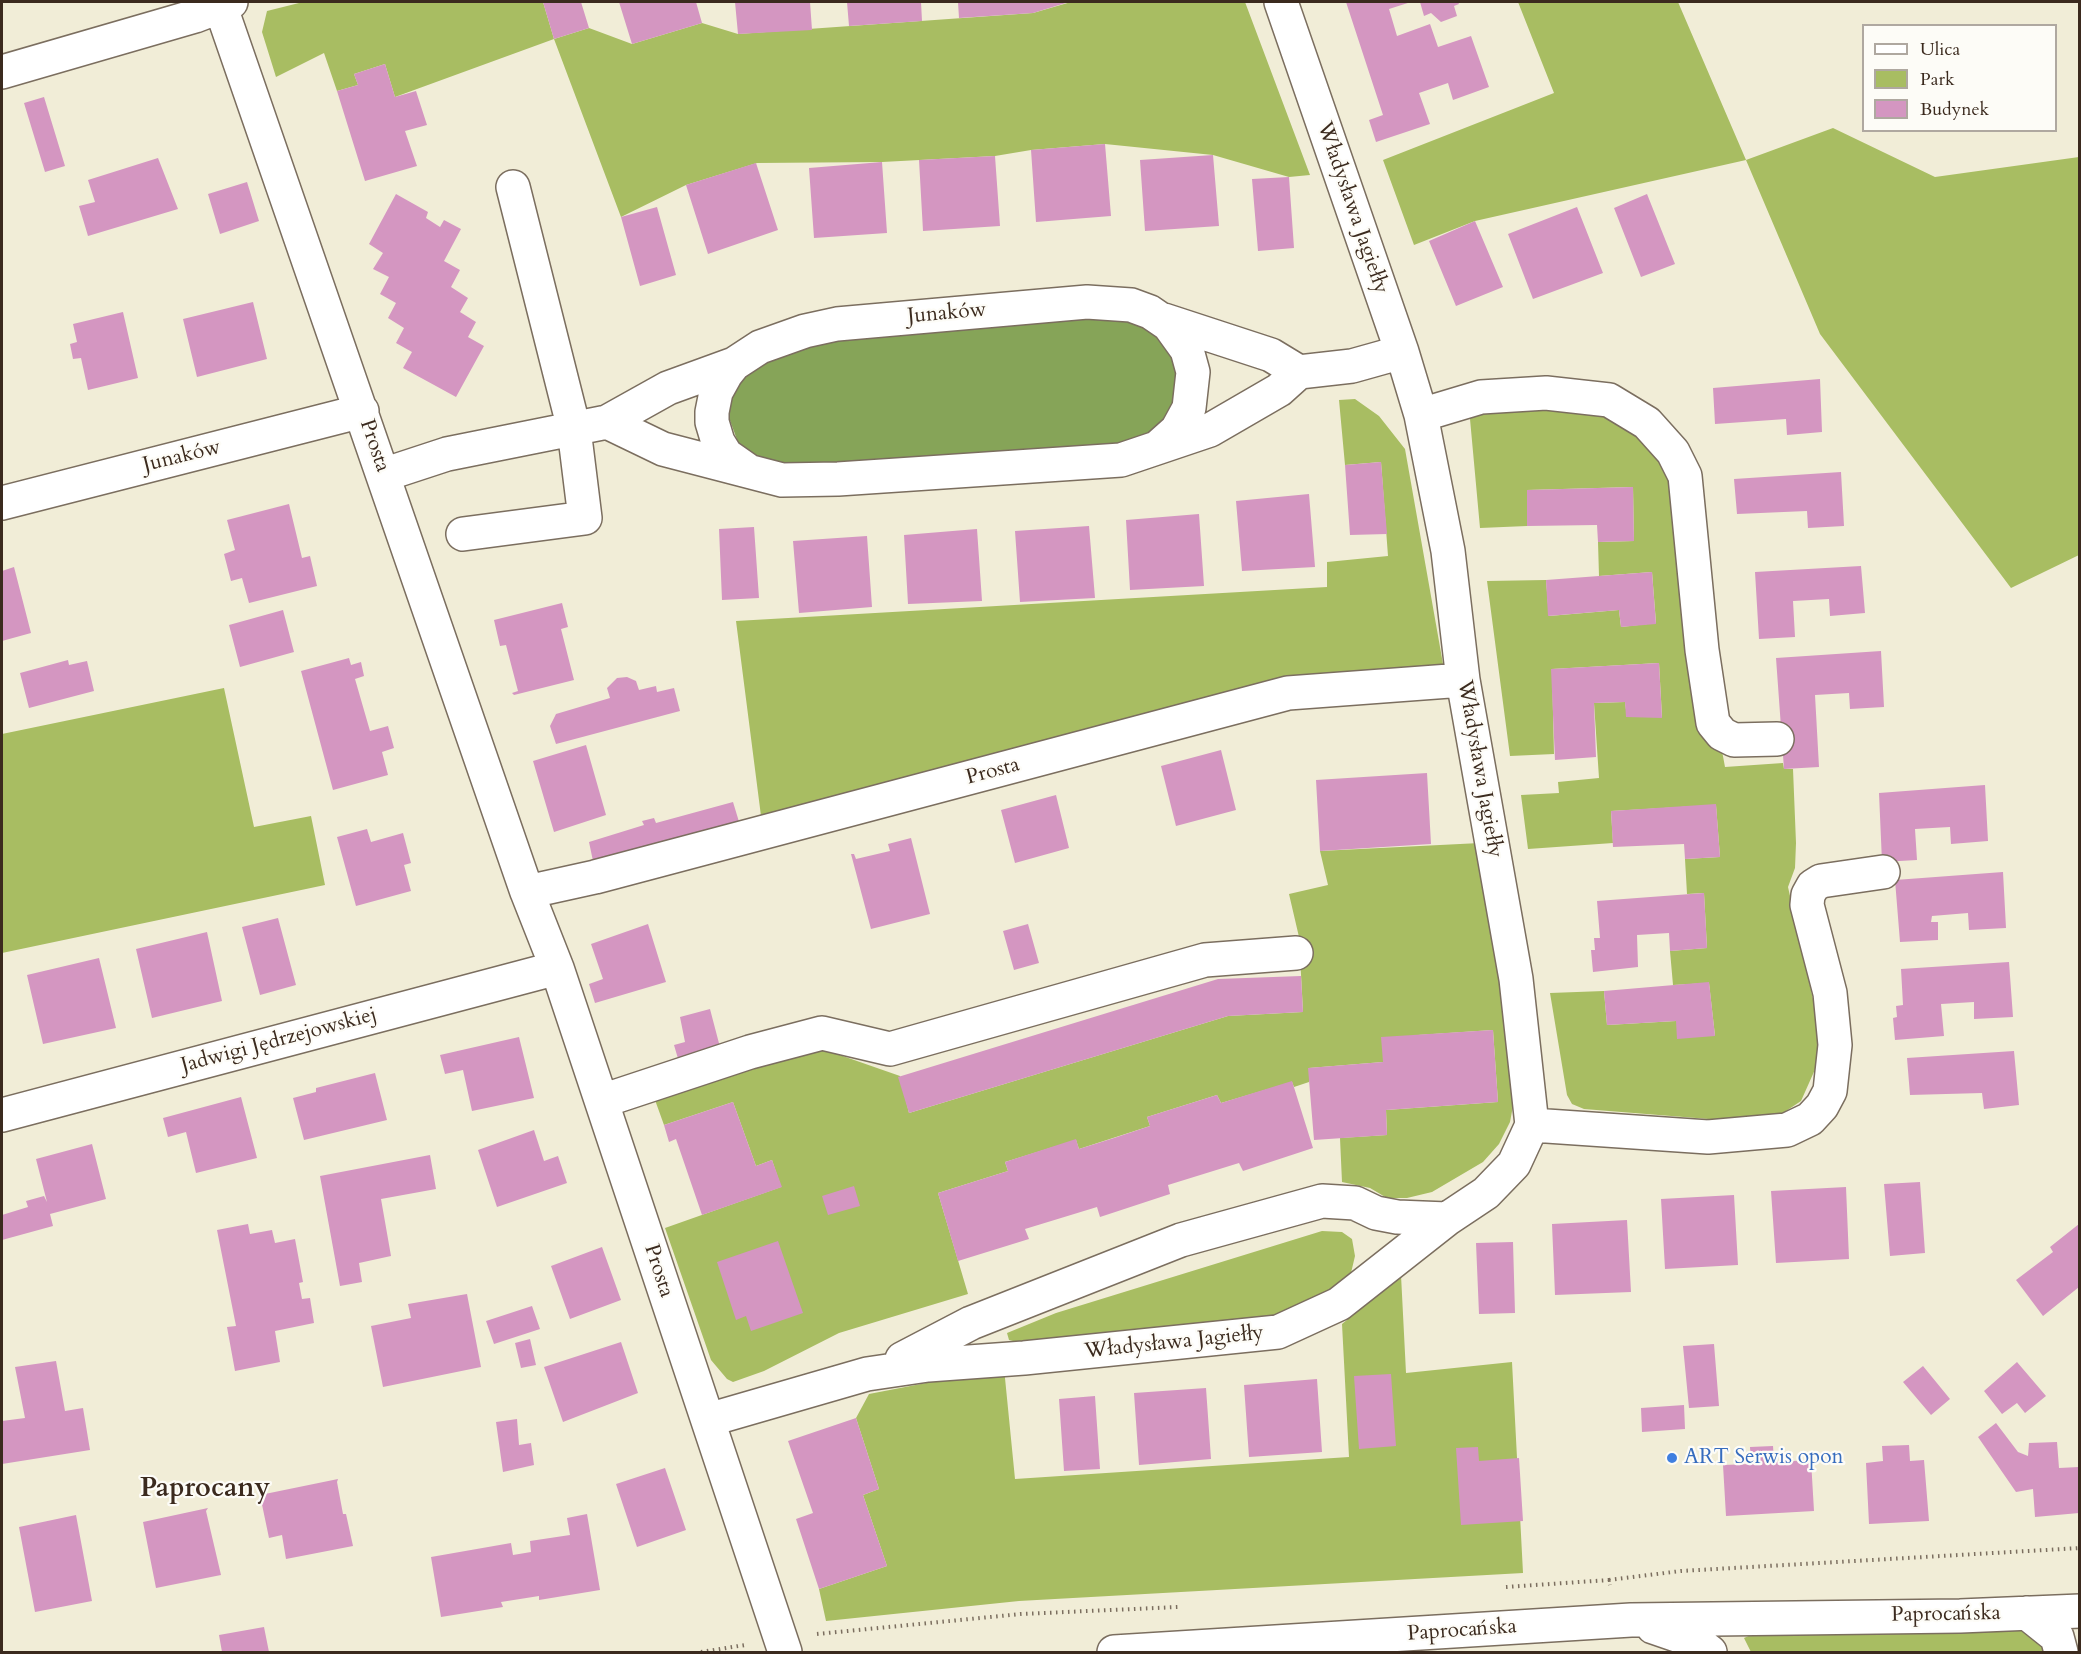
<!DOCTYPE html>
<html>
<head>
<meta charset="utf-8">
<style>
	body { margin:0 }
	#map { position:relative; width:2081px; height:1654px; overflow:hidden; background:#f1edd7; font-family:Cardo,serif }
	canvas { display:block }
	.frame { position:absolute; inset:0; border:3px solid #3b2a1e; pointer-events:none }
	.legend { position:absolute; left:1862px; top:24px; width:195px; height:108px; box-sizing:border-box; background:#fdfcf7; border:2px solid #afa8a0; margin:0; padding:8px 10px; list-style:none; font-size:18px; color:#3b2a1e }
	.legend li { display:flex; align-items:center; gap:12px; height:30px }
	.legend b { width:30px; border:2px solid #afa8a0 }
</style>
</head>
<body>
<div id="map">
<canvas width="2081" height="1654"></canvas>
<div class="frame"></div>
<ul class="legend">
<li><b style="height:8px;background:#fff"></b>Ulica</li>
<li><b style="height:16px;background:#a8bd62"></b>Park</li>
<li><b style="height:16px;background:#d496c1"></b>Budynek</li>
</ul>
</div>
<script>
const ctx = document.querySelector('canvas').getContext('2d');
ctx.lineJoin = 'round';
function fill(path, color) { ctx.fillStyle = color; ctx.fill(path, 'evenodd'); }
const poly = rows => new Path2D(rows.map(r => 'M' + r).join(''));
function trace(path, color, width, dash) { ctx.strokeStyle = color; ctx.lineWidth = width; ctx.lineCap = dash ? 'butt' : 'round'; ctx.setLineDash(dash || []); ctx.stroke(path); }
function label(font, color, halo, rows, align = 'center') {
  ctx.font = font + ' Cardo,serif'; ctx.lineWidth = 4.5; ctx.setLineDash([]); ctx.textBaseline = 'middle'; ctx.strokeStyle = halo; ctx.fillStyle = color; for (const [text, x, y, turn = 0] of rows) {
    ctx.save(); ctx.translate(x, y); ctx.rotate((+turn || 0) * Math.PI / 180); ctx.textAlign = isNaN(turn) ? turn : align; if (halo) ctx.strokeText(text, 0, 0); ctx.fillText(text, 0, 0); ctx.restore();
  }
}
fill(poly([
	[303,2,543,2,554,39,589,28,632,44,702,23,738,34,1033,13,1071,2,1245,2,1310,175,1289,177,1213,155,1105,144,1031,150,995,156,882,162,757,163,686,185,621,217,554,39,395,97,385,64,354,74,358,85,337,91,324,53,276,77,262,32,267,11],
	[1518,2,1678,2,1746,160,1833,128,1935,177,2079,157,2079,555,2011,588,1820,334,1746,160,1475,221,1414,245,1383,160,1554,93],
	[1355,399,1379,416,1405,449,1443,664,1244,692,761,816,736,621,1327,587,1327,562,1388,556,1381,462,1345,465,1339,400],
	[1483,405,1616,412,1669,467,1725,767,1783,763,1784,769,1793,769,1796,843,1795,868,1788,887,1821,1035,1817,1065,1801,1101,1780,1115,1746,1122,1584,1109,1572,1104,1567,1095,1550,993,1604,991,1607,1025,1676,1021,1715,1036,1709,983,1673,985,1670,951,1707,948,1704,893,1687,894,1685,859,1720,857,1716,805,1611,811,1613,843,1528,849,1521,795,1559,793,1558,782,1599,778,1594,703,1625,702,1627,717,1662,717,1659,663,1552,669,1554,754,1510,756,1487,581,1546,580,1549,616,1619,610,1621,627,1656,623,1652,572,1599,576,1598,542,1634,541,1633,487,1527,490,1527,526,1480,528,1470,419,1475,409],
	[224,688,254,827,311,816,325,885,2,953,2,734],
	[1480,843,1509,1029,1513,1106,1510,1122,1499,1144,1483,1162,1432,1192,1407,1198,1387,1198,1370,1188,1342,1182,1340,1138,1387,1135,1386,1110,1498,1102,1493,1030,1418,1035,1383,1062,1309,1068,1309,1082,1294,1087,1292,1082,1221,1103,1217,1095,1147,1117,1150,1126,1079,1149,1076,1140,1005,1162,1008,1171,938,1193,968,1294,839,1333,764,1371,733,1382,727,1379,711,1360,665,1228,781,1187,772,1160,756,1166,733,1102,664,1125,655,1100,814,1046,900,1076,909,1113,1228,1016,1303,1012,1299,937,1289,894,1328,885,1320,851],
	[1322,1231,1342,1232,1352,1239,1355,1256,1351,1273,1336,1291,1277,1319,1017,1342,1009,1340,1007,1333,1056,1313],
	[1401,1275,1406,1373,1512,1362,1523,1573,1019,1601,826,1621,819,1589,887,1566,863,1495,879,1489,856,1418,869,1394,1004,1368,1015,1479,1349,1457,1342,1324],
	[2025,1628,2049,1652,1751,1652,1744,1638,1753,1634]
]), '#a8bd62');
fill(poly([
	[1106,314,1146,326,1170,349,1181,387,1175,413,1156,432,1126,446,770,466,740,448,728,415,735,384,781,353,833,334]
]), '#86a458');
fill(poly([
	[543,2,581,2,589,28,554,39],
	[619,2,696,2,702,23,632,44],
	[735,2,810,2,812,30,738,34],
	[847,2,921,2,922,21,849,26],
	[958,2,1069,2,1033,13,959,18],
	[1346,2,1411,2,1389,9,1397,36,1430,24,1438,47,1471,36,1489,87,1453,100,1448,83,1419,93,1430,124,1376,142,1369,120,1383,115],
	[1420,2,1458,2,1459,4,1454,6,1457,16,1441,22,1431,13,1424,16],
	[385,64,395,97,416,91,427,125,405,131,417,166,365,181,337,91,358,85,354,74],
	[44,97,65,166,45,172,24,103],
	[1105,144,1111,216,1036,222,1031,150],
	[1213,155,1219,226,1145,231,1140,160],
	[995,156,1000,226,923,231,919,160],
	[158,158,178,209,88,236,79,206,95,202,88,180],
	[882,162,887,233,814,238,809,168],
	[756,163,778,230,708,254,686,185],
	[1289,177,1294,248,1258,251,1252,179],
	[247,182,259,221,220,234,208,194],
	[396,194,428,212,426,218,440,227,444,220,461,229,444,261,460,270,451,287,468,298,460,312,476,322,468,337,484,346,456,397,403,368,412,352,396,343,404,328,388,318,396,303,380,294,389,277,373,269,383,253,369,244],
	[1647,194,1675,264,1641,277,1614,208],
	[657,207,676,275,640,286,621,217],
	[1577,207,1603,273,1533,299,1508,234],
	[1475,221,1503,287,1456,306,1429,241],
	[253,302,267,359,197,377,183,319],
	[123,312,138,378,88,390,81,358,73,359,70,344,77,342,73,324],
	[1820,379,1822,432,1787,435,1786,419,1715,424,1713,388],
	[1381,462,1387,534,1350,535,1345,465],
	[1841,472,1844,526,1808,528,1807,511,1737,514,1734,479],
	[1633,487,1634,541,1598,542,1597,525,1527,526,1527,490],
	[1309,494,1315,567,1242,571,1236,501],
	[289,504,302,558,310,556,317,586,249,603,242,578,231,581,224,554,235,550,227,520],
	[1199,514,1204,586,1130,590,1126,520],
	[1089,526,1095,598,1020,602,1015,531],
	[754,527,759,598,722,600,719,529],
	[977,529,982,601,908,604,904,535],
	[867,536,872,607,799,613,793,541],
	[1861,566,1865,613,1830,616,1829,599,1793,601,1795,637,1759,639,1755,572],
	[14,567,31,633,2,641,2,571],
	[1652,572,1656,624,1621,627,1619,610,1548,616,1546,580],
	[562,603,568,627,561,629,574,680,514,695,512,693,518,691,506,645,500,646,494,620],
	[283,610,294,652,240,667,229,625],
	[1881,651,1884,707,1850,709,1849,693,1815,695,1819,767,1784,769,1776,658],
	[349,658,351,665,361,662,364,676,355,679,370,731,388,726,394,748,382,752,388,775,333,790,301,671],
	[68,660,69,665,87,661,94,691,29,708,20,673],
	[1659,663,1662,718,1626,717,1625,702,1594,703,1596,757,1555,760,1551,669],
	[627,677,636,681,639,690,656,686,657,692,674,688,680,711,556,744,550,726,556,714,610,698,607,688,617,678],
	[586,745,606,815,554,832,533,761],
	[1221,750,1236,810,1176,826,1161,766],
	[1427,773,1431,844,1320,851,1316,780],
	[1985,785,1988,841,1951,844,1950,827,1915,829,1917,860,1882,862,1879,793],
	[1056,795,1069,848,1015,863,1001,810],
	[733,802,740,825,593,861,589,842,644,825,642,821,654,818,656,823],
	[1716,804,1720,857,1685,859,1684,844,1613,847,1611,811],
	[367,829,371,842,403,833,411,863,404,865,411,891,356,906,337,837],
	[911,838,930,914,871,929,851,854,854,854,856,859,890,851,888,844],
	[2003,872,2006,928,1969,930,1968,913,1932,916,1931,922,1938,922,1938,940,1900,942,1895,880],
	[1704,893,1707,948,1670,951,1669,933,1637,935,1638,967,1593,972,1591,950,1595,950,1594,938,1600,938,1597,901],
	[278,918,296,985,260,995,242,927],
	[648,924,666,982,595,1003,589,984,603,979,591,944],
	[1028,924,1039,963,1014,970,1003,931],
	[207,932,222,1001,152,1018,136,949],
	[99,958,116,1028,43,1044,27,975],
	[2009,962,2013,1017,1974,1019,1974,1002,1941,1004,1944,1036,1895,1040,1893,1018,1897,1017,1896,1006,1903,1005,1901,969],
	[1301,976,1303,1012,1228,1016,909,1113,898,1077,1218,979],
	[1709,982,1715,1036,1677,1039,1676,1021,1607,1025,1604,991],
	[710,1009,721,1051,679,1062,674,1045,685,1042,680,1017],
	[1493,1030,1498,1102,1386,1110,1387,1135,1314,1140,1308,1068,1383,1062,1381,1037],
	[519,1037,534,1098,472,1111,463,1070,445,1074,440,1055],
	[2014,1051,2019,1105,1984,1109,1982,1093,1910,1095,1907,1058],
	[375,1073,387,1120,304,1140,293,1098,316,1092,316,1088],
	[1292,1081,1313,1148,1243,1171,1239,1163,1168,1185,1170,1194,1100,1217,1097,1207,1025,1229,1029,1239,958,1261,938,1193,1008,1171,1005,1162,1076,1139,1079,1149,1114,1138,1150,1126,1147,1117,1217,1095,1221,1103],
	[241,1097,257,1158,196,1173,186,1132,168,1137,163,1118],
	[733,1102,756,1166,772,1160,782,1187,702,1215,676,1139,669,1142,664,1125],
	[534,1130,544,1161,558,1156,567,1183,497,1207,478,1150],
	[92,1144,106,1199,50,1214,53,1226,2,1240,2,1215,28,1207,26,1201,44,1196,47,1202,36,1159],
	[430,1155,436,1189,381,1199,391,1256,359,1263,362,1282,340,1286,320,1176],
	[1920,1182,1925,1253,1890,1256,1884,1184],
	[854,1186,860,1206,828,1215,822,1196],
	[1846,1187,1849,1259,1776,1263,1771,1191],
	[1734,1195,1738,1265,1665,1269,1661,1199],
	[1627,1220,1631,1292,1555,1295,1552,1224],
	[248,1224,250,1234,272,1230,275,1243,295,1239,303,1282,299,1283,302,1299,310,1298,314,1323,275,1331,280,1362,235,1371,227,1327,236,1326,217,1230],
	[2079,1224,2079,1287,2043,1316,2016,1280,2053,1252,2050,1247],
	[778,1241,803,1313,751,1331,746,1316,736,1320,717,1262],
	[1513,1242,1515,1313,1479,1314,1476,1243],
	[602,1247,621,1300,570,1319,551,1266],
	[467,1294,481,1367,383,1387,371,1326,411,1318,408,1304],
	[532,1306,540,1329,494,1344,486,1321],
	[530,1339,536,1365,521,1368,515,1343],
	[621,1342,638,1393,563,1422,544,1367],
	[1714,1344,1719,1406,1689,1408,1683,1346],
	[56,1361,65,1411,83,1408,90,1450,2,1464,2,1421,25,1418,15,1367],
	[2017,1362,2046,1396,2025,1413,2017,1403,2002,1414,1984,1391],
	[1923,1366,1950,1399,1931,1415,1903,1382],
	[1391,1374,1396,1446,1359,1449,1354,1376],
	[1317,1379,1322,1452,1249,1457,1244,1385],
	[1206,1388,1211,1459,1139,1465,1134,1393],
	[1095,1396,1100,1469,1064,1471,1059,1399],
	[1684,1405,1685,1429,1642,1432,1641,1408],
	[856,1418,879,1489,863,1495,887,1566,819,1589,796,1519,813,1513,788,1441],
	[517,1419,519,1445,531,1443,534,1465,503,1472,496,1422],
	[1996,1423,2018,1452,2028,1456,2029,1443,2057,1442,2059,1468,2079,1467,2079,1513,2035,1517,2033,1489,2016,1492,1978,1437],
	[1909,1445,1910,1461,1924,1460,1929,1521,1869,1524,1866,1463,1883,1461,1882,1446],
	[1773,1446,1774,1462,1811,1460,1814,1511,1726,1516,1723,1465,1751,1464,1750,1447],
	[1478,1447,1479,1461,1519,1458,1523,1521,1461,1525,1456,1448],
	[665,1468,686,1530,637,1547,616,1484],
	[338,1479,337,1482,343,1514,346,1514,353,1546,286,1559,282,1535,269,1538,260,1495],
	[208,1508,206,1511,221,1575,156,1588,143,1522],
	[587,1514,600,1590,539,1600,539,1596,501,1602,503,1607,441,1617,431,1557,511,1543,513,1555,531,1552,530,1541,570,1535,567,1518],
	[76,1515,92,1601,35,1612,19,1527],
	[264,1627,269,1652,222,1652,219,1635]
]), '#d496c1');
const minor = poly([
	[219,2,527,892,557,968,785,1652],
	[2,72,195,16,231,2],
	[1164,320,1271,355,1299,372,1352,366,1402,352],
	[1421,415,1481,397,1546,393,1609,400,1647,423,1673,452,1685,476,1702,650,1713,723,1722,734,1734,740,1777,739],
	[607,422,663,449,782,480,838,479,1121,460,1210,430,1279,390,1299,372],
	[746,469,726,455,718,442,712,422,712,412,716,392,726,374,734,364,760,347,805,331,837,324,1087,302,1131,305,1150,312,1169,325,1187,350,1193,372,1189,408,1177,430,1158,447],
	[383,475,447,454,607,422,668,388,734,364],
	[2,503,362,411],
	[463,534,585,518,574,429,513,187],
	[527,892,595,877,1288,693,1463,680],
	[602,1101,750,1052,822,1033,890,1049,1205,960,1296,953],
	[2,1115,557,968],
	[1532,1125,1708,1137,1787,1130,1810,1119,1822,1106,1830,1091,1835,1045,1830,993,1807,905,1808,895,1813,886,1821,881,1883,872],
	[902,1359,971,1323,1181,1240,1322,1201,1355,1203,1376,1213,1397,1217,1447,1219],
	[708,1420,867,1374,928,1365,1024,1358,1278,1332,1339,1304,1447,1219,1486,1193,1514,1164,1532,1125,1516,979,1463,680,1448,551,1421,415,1402,352,1281,2],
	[2027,1613,2057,1637,2061,1652],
	[1653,1627,1697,1642,1710,1652],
	[1114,1652,1631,1620,1960,1616,2080,1611]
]);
trace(minor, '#7b6e5f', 36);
trace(poly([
	[1609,1580,1681,1571,2080,1548],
	[1506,1587,1609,1580,1610,1585],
	[817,1634,1021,1614,1178,1607],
	[701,1652,745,1645]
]), '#7b6e5f', 4, [1.5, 4.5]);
trace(minor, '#fff', 33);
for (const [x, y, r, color] of [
	[1672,1458,6,"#3f7fe0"]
]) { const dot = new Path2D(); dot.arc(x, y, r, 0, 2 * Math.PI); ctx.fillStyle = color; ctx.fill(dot); trace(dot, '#fdfcf7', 2); }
label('21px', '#3b2a1e', '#fdfcf7', [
	["Władysława Jagiełły",1352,208,71],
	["Junaków",947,314,-5],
	["Prosta",374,446,71],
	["Junaków",182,457,-14],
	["Władysława Jagiełły",1479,769,80],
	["Prosta",993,772,-15],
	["Jadwigi Jędrzejowskiej",279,1041,-15],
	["Prosta",658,1271,72],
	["Władysława Jagiełły",1174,1343,-6],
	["Paprocańska",1946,1615,-1],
	["Paprocańska",1462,1631,-4]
]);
label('21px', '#366cbe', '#fdfcf7', [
	["ART Serwis opon",1684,1458]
], 'left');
label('bold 27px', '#3b2a1e', '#fdfcf7', [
	["Paprocany",205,1490]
]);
</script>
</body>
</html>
